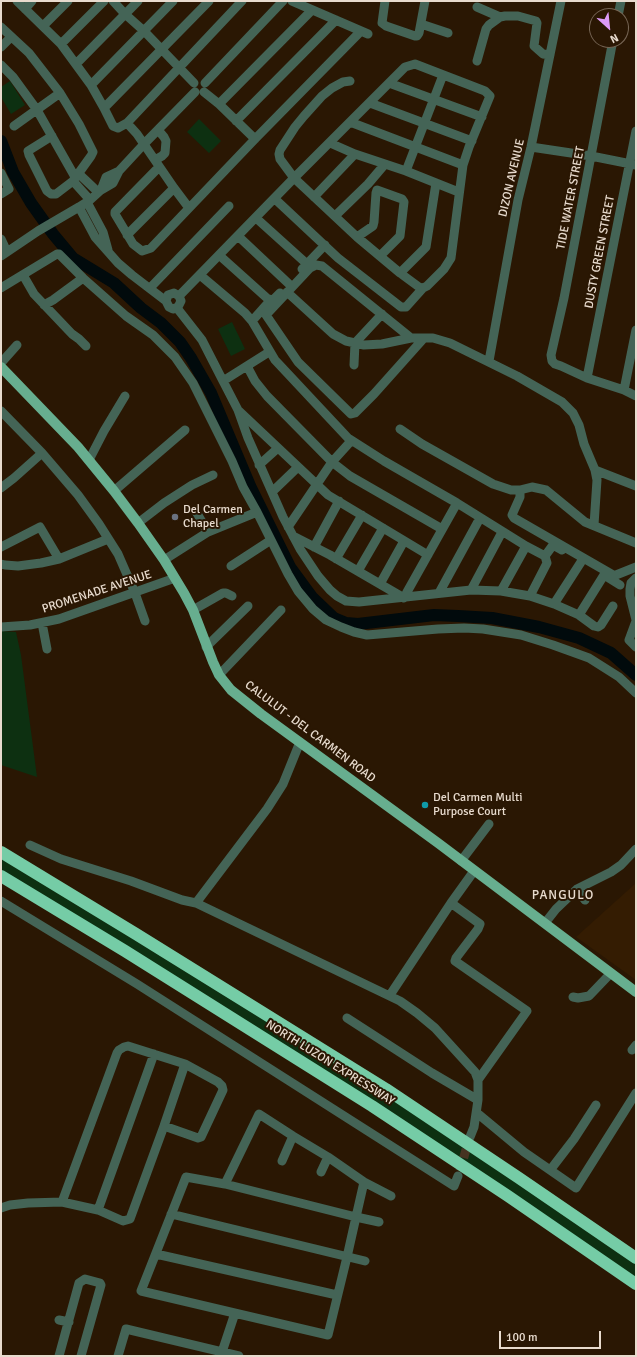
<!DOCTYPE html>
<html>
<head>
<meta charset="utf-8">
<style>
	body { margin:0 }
	#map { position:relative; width:637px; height:1357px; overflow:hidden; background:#2a1703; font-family:Signika,sans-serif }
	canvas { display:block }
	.frame { position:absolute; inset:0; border:2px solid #e8dbce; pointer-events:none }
	.north { position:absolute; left:589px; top:8px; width:40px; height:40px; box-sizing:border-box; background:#2a1703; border:1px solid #766554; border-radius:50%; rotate:153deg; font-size:11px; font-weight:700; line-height:16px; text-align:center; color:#e8dbce }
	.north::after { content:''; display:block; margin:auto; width:14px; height:18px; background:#db99f6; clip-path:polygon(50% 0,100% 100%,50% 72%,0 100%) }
	.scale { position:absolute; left:499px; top:1331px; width:102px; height:18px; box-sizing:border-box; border:2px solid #e8dbce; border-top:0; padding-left:5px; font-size:12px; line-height:14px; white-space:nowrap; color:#e8dbce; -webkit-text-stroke:3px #2a1703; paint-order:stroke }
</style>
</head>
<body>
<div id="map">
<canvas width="637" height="1357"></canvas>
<div class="frame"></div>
<div class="north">N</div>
<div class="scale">100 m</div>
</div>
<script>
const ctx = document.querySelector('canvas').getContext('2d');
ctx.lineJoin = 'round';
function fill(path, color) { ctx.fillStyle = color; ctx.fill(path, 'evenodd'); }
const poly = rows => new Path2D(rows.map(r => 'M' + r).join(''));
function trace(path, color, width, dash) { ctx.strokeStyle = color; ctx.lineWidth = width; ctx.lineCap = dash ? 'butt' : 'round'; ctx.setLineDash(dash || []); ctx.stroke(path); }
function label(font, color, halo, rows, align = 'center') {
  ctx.font = font + ' Signika,sans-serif'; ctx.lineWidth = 4; ctx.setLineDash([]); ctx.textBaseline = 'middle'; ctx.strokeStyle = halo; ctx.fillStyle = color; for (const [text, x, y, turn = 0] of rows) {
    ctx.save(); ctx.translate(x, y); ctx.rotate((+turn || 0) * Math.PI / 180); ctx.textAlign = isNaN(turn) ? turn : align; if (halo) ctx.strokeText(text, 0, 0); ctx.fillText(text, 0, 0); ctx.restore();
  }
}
fill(poly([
	[636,883,636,980,576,937]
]), '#341c02');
fill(poly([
	[10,81,25,105,11,114,1,97,1,87],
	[199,119,221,141,209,153,187,132],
	[232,322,245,349,231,356,218,329],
	[1,631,16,632,21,655,37,777,1,765],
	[1,855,414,1113,636,1263,636,1279,1,872]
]), '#0d3011');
trace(poly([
	[1,141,13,172,31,203,53,234,73,258,114,283,141,308,161,323,180,342,191,358,211,393,251,488,290,567,312,597,334,618,346,623,358,624,434,615,458,616,492,618,539,627,579,638,611,653,636,675]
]), '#010a0c', 12);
trace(poly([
	[460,1171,469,1139]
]), '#463421', 9, [9, 4.5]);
trace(poly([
	[17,1,61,44,91,85,104,108,113,126,118,128,127,123,242,1],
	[113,1,125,14,144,31,194,83],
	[292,1,368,34],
	[385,1,382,23,386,26,415,36,417,36,419,33,425,1],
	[477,7,500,17],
	[25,9,32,1],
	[618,16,621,1],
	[421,24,448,33],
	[43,26,68,1],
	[1,27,29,53,60,93,79,124,93,152,91,156,73,181,56,194,51,194,47,191,29,155,28,151,52,136],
	[613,40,564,298,551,355,552,361,555,364,561,366,587,378,624,390,636,396],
	[61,44,104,1],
	[1,47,11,37],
	[477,61,486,29,489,25,500,17,505,16,518,16,536,21,537,23,534,46,543,54,550,55],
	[76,64,138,1],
	[1,65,13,77,37,110,75,177],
	[205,83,283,1],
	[389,83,482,117],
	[91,85,173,1],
	[204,92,219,104,255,139],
	[370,103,472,141],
	[219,104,312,10],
	[104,108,209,1],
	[236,121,336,20],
	[350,122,463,165],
	[127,123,137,134,174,188,189,208],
	[14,126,60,93],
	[330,143,355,154,406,171,456,191,459,190],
	[531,147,591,156,636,165],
	[155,160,162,156,165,153,166,141,164,137,158,130],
	[159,167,115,212,115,214,133,244,142,251,151,248,255,139,361,31],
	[406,171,443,75],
	[1,173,9,189,1,194],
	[78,173,98,192],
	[73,181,90,200],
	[101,190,106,177,119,171],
	[314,197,355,154],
	[275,199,338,258,401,307,406,307,423,288],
	[87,202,103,232,108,250],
	[79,207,95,237,118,263,132,275,166,301,169,307,173,309,178,307,181,301,179,296,174,293,168,295,166,301],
	[335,216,368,184,385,164],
	[256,218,307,264],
	[127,235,174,188],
	[238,236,289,284],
	[357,237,373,226,374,222,376,193,377,190,402,199,404,202,400,236,380,256],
	[1,239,7,252],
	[219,255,268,299,273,300,280,293],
	[1,256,38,231,79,207,90,200,101,190,113,183,119,171,144,144,195,92],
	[302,269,325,245],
	[400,273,426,247,436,183],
	[23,275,34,294,72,334,79,339,86,346],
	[200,275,245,313,252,321,275,360,348,438,384,461,457,503,526,546,545,556,547,563,530,596],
	[1,288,57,254,59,254,83,278,126,316,153,335,175,357,193,383,232,461,243,487,257,512],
	[150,288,229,206],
	[287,292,333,334,346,341,364,345,382,344,411,338,433,338,450,343,517,376,562,402,573,413,579,425,584,444,595,470,597,480,594,525],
	[179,296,294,178,405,67,415,64,485,91,490,96,469,147,463,165,451,258,444,269,427,286,423,288,419,287,400,273,357,237,294,178,280,159,279,154,280,150,295,127,304,116,322,96,332,88,343,82,350,81],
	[44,305,53,300,83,278],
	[177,308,202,340,223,381,269,352],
	[252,321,268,303],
	[411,338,322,266,316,265,310,268,266,315,298,362,351,414,355,413,374,394,424,338],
	[489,361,518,200,531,147,561,1],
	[1,363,17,345],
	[354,365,355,343,382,314],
	[247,366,255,381,267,396,332,462,350,476,442,529],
	[587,378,636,131],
	[223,381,238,410,248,438,283,517,300,549,318,576,330,590,337,596,346,601,359,602,471,590,501,591,530,596,554,604,579,615,594,626,598,627,601,625,613,606],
	[624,390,636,330],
	[1,411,42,453,78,495,99,524,118,554,135,593,145,621],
	[239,411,328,495,428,555],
	[400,429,422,444,493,484,511,490,520,490,532,487,546,490,585,522,636,543],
	[89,460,104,431,125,396],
	[259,465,278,448],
	[595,470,636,486],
	[1,488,14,478,42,453],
	[520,490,520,497,512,515,514,518,613,575,616,575,636,567],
	[114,491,185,430],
	[272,492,298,467],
	[195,510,208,532],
	[138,523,164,503,192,485,213,475],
	[288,527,332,462,351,441],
	[293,536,330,555,404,598,407,592,457,503],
	[1,547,40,527,59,559],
	[314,547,339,501],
	[545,556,553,545,562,550],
	[336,559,362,515],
	[164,560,208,532,257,512,288,574,298,591,313,609,326,620,341,627,354,632,367,635,438,629,464,628,483,629,521,635,553,645,589,658,619,677,636,693],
	[1,564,5,565,18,566,41,563,59,559,108,539],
	[231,566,271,540],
	[358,571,383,528],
	[604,575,620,585],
	[636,578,631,583,630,589,630,596,636,620],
	[380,584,404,541],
	[471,590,502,532],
	[501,591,526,546],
	[439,593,480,518],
	[554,604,581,562],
	[193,610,223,593,226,593,232,596],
	[579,615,604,575],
	[636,621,629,640,636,647],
	[42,623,47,649],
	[1,627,30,625,59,619,175,578],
	[206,647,248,606],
	[219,675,281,610],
	[30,845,61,859,131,881,182,900,196,903,400,1001,417,1013,435,1028,475,1072,478,1080,478,1100,474,1127,470,1137],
	[461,861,489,824],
	[577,889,585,900],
	[1,901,137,984,454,1186,458,1176],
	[196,903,267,809,283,784,300,742],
	[451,903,480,924,478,929,456,958,455,961,527,1011,478,1080],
	[545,923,556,909,577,889,611,872,621,865,636,849],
	[390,995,451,903,474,871],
	[573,997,578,998,589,996,611,973],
	[347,1018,432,1073,478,1100],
	[632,1050,636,1045],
	[477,1113,524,1152,576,1188,636,1093],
	[282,1161,293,1136],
	[551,1169,574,1139,596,1105],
	[321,1172,328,1157],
	[364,1182,356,1217,347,1257,328,1335,141,1291,186,1177,225,1184,356,1217,379,1222],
	[225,1184,259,1114,293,1136,328,1157,364,1182,391,1196],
	[62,1202,117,1053,119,1050,124,1047,128,1046,185,1064,218,1082,222,1086,223,1090,201,1137,198,1138,164,1126],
	[1,1208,10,1205,28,1203,62,1202,98,1210,123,1221,130,1219,164,1126,185,1064],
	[98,1210,154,1054],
	[171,1214,365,1261],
	[156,1254,337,1295],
	[59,1320,69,1322],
	[222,1352,235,1313],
	[59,1356,79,1283,85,1279,100,1283,101,1285,81,1356],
	[118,1356,126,1329,239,1356]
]), '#446456', 9);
trace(poly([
	[1,367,78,447,114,491,138,523,164,560,184,593,193,610,213,662,219,675,231,690,261,714,438,843,636,992]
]), '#67ae8f', 10);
trace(poly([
	[1,852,136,934,386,1089,519,1178,636,1258],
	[1,876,125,951,372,1106,508,1196,636,1284]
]), '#75cca6', 12);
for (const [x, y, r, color] of [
	[175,517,4,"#6b7280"],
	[425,805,4,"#0f9aa8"]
]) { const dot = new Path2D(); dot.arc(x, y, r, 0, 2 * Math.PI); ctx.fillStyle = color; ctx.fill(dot); trace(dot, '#2a1703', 1.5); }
label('12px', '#e8dbce', '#2a1703', [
	["DIZON AVENUE",512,178,-77],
	["TIDE WATER STREET",571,198,-79],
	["DUSTY GREEN STREET",600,252,-79],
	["PROMENADE AVENUE",97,592,-18],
	["CALULUT - DEL CARMEN ROAD",310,732,37],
	["NORTH LUZON EXPRESSWAY",330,1063,32]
]);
label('12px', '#e8dbce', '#2a1703', [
	["Del Carmen",183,510],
	["Chapel",183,524],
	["Del Carmen Multi",433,798],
	["Purpose Court",433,812]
], 'left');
ctx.letterSpacing = '1px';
label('13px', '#e8dbce', '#2a1703', [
	["PANGULO",563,896]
]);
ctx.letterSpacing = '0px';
</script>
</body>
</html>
